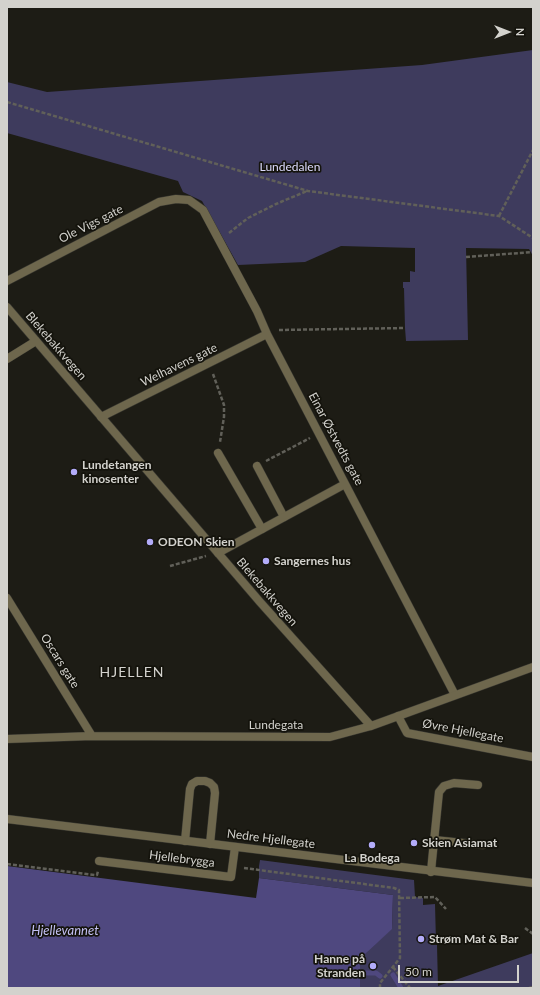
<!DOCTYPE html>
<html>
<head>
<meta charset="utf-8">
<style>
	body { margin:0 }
	#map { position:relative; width:540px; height:995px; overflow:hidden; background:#1d1c15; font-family:Lato,sans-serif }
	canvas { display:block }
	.frame { position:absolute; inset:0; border:8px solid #d3d2cd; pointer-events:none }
	.north { position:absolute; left:488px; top:12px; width:40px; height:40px; -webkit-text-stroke:3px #14130c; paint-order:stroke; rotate:90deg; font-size:11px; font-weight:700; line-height:16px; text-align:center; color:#d3d2cd }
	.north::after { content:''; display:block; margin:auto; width:14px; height:18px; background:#d3d2cd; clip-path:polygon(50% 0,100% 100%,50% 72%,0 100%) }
	.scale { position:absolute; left:398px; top:965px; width:121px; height:18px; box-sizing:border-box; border:2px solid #d3d2cd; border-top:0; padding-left:5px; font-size:12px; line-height:14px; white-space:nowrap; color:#d3d2cd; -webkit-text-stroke:3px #14130c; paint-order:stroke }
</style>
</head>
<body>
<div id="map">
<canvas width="540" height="995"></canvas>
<div class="frame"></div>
<div class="north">N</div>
<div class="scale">50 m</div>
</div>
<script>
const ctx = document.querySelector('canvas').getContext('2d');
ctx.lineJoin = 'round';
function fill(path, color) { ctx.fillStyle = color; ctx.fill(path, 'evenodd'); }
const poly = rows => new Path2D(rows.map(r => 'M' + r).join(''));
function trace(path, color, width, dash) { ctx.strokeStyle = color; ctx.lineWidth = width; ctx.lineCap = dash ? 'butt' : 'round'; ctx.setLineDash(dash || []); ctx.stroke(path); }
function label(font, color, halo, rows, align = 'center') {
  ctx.font = font + ' Lato,sans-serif'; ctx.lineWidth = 3.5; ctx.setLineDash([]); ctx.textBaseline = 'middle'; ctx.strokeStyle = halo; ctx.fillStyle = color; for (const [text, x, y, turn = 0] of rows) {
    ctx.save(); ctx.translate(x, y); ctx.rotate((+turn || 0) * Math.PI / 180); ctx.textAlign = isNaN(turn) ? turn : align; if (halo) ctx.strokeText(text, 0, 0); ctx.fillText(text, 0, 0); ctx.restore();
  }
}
fill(poly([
	[533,50,533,256,529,249,466,248,468,340,406,341,405,328,404,288,403,288,403,282,410,282,410,271,415,272,415,248,341,246,305,262,238,265,202,201,183,192,178,181,7,133,7,82,47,92,422,65],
	[260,860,414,880,415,897,423,898,423,905,435,904,436,942,431,942,431,945,437,945,438,986,533,953,533,988,360,988,360,959,392,928,393,895,259,878,259,866]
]), '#3e3b5d');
fill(poly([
	[7,866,256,898,259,878,393,895,392,929,360,959,360,988,7,988]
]), '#4f487f');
trace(poly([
	[360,973,376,973,380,976],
	[393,975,398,983,401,988]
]), '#4f487f', 5);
const service = poly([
	[218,453,262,529],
	[257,466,284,517],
	[434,840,483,845],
	[185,841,190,789,192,784,197,781,205,781,210,783,214,787,215,793,210,844],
	[99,861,231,877,235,847],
	[431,872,432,861,439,792,444,786,454,783,478,785]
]);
const minor = poly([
	[7,281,159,202,176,199,189,200,203,210,257,311,267,334,455,695],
	[7,359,36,341],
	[101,417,267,334],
	[218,553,345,484],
	[398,716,407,733,533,757]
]);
const tertiary = poly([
	[7,307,260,602,371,726],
	[7,598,92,736],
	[7,739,92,736,330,737,371,726,533,667],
	[7,819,533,883]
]);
trace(service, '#3a3932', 9);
trace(minor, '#3a3932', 9);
trace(tertiary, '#3a3932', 9);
trace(poly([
	[7,102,308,191,499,216,533,238],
	[499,216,533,150],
	[229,233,248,218,276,204,307,191],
	[466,257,533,252],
	[279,330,405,328],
	[213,374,224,405,224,417,220,442],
	[266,461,310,438],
	[170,566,206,556],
	[7,864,95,875,97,875,98,871],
	[244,868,394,888,399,890,400,958,380,983,380,988],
	[400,898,435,897,446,909],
	[525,928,533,934],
	[393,967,410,988],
	[529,988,533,987]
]), '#616059', 2.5, [4, 2]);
trace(service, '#6e674d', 8);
trace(minor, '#6e674d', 8);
trace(tertiary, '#6e674d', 8);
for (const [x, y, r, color] of [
	[74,472,4,"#b3acf9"],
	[150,542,4,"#b3acf9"],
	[266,561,4,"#b3acf9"],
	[414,843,4,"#b3acf9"],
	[372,845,4,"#b3acf9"],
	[421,939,4,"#b3acf9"],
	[373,966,4,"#b3acf9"]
]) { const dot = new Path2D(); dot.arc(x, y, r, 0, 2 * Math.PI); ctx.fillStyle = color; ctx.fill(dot); trace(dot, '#14130c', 1.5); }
label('12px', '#dddbfe', '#14130c', [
	["Lundedalen",290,167]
]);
label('12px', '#d3d2cd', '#14130c', [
	["Ole Vigs gate",91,224,-27],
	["Blekebakkvegen",56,346,49],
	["Welhavens gate",179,365,-26],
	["Einar Østvedts gate",336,439,62],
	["Blekebakkvegen",267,592,49],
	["Oscars gate",60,661,58],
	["Lundegata",276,725],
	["Øvre Hjellegate",463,731,11],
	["Nedre Hjellegate",271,839,7],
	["Hjellebrygga",182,859,7]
]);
label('bold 12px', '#d3d2cd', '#14130c', [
	["Lundetangen",82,465],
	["kinosenter",82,479],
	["ODEON Skien",158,542],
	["Sangernes hus",274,561],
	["Skien Asiamat",422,843],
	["La Bodega",372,858,"center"],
	["Strøm Mat & Bar",429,939],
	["Hanne på",365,959,"right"],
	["Stranden",365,973,"right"]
], 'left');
label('italic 13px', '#c1bef1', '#14130c', [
	["Hjellevannet",65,931]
]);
ctx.letterSpacing = '1px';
label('14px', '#d3d2cd', '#14130c', [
	["HJELLEN",132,672]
]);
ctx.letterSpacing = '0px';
</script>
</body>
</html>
